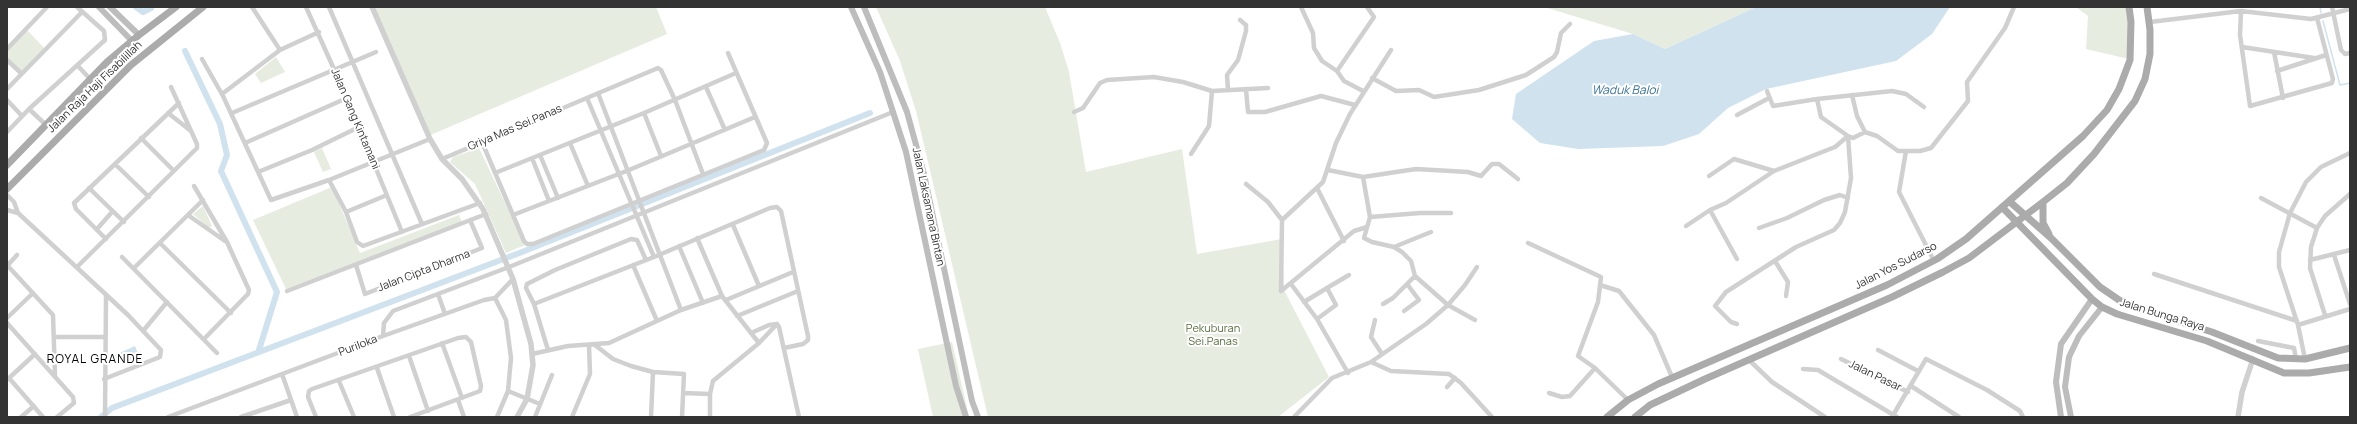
<!DOCTYPE html>
<html>
<head>
<meta charset="utf-8">
<style>
	body { margin:0 }
	#map { position:relative; width:2357px; height:424px; overflow:hidden; background:#fff; font-family:Manrope,sans-serif }
	canvas { display:block }
	.frame { position:absolute; inset:0; border:8px solid #333; pointer-events:none }
</style>
</head>
<body>
<div id="map">
<canvas width="2357" height="424"></canvas>
<div class="frame"></div>
</div>
<script>
const ctx = document.querySelector('canvas').getContext('2d');
ctx.lineJoin = 'round';
function fill(path, color) { ctx.fillStyle = color; ctx.fill(path, 'evenodd'); }
const poly = rows => new Path2D(rows.map(r => 'M' + r).join(''));
function trace(path, color, width, dash) { ctx.strokeStyle = color; ctx.lineWidth = width; ctx.lineCap = dash ? 'butt' : 'round'; ctx.setLineDash(dash || []); ctx.stroke(path); }
function label(font, color, halo, rows, align = 'center') {
  ctx.font = font + ' Manrope,sans-serif'; ctx.lineWidth = 4; ctx.setLineDash([]); ctx.textBaseline = 'middle'; ctx.strokeStyle = halo; ctx.fillStyle = color; for (const [text, x, y, turn = 0] of rows) {
    ctx.save(); ctx.translate(x, y); ctx.rotate((+turn || 0) * Math.PI / 180); ctx.textAlign = isNaN(turn) ? turn : align; if (halo) ctx.strokeText(text, 0, 0); ctx.fillText(text, 0, 0); ctx.restore();
  }
}
fill(poly([
	[372,7,656,7,667,34,428,136],
	[876,7,1045,7,1060,43,1069,72,1086,172,1182,149,1197,254,1282,239,1284,290,1329,377,1278,417,988,417,916,111,900,61],
	[1544,7,1756,7,1665,49,1633,34],
	[2076,7,2128,7,2129,59,2086,49,2088,16],
	[26,29,45,49,21,73,7,60,7,49],
	[276,57,285,72,261,83,255,74],
	[322,148,331,169,323,172,314,152],
	[479,148,525,245,506,253,475,184,450,162,453,157],
	[332,187,360,253,459,215,462,222,286,289,253,220],
	[203,206,212,226,209,228,193,214],
	[952,342,969,417,933,417,918,349]
]), '#e6ecdf');
fill(poly([
	[1756,7,1950,7,1932,34,1896,61,1766,89,1728,108,1699,134,1663,146,1578,149,1540,143,1512,119,1516,94,1594,41,1633,34,1665,49],
	[135,346,139,357,119,364,115,355]
]), '#cfe2ee');
trace(poly([
	[2320,7,2321,13],
	[2323,21,2340,85,2350,83]
]), '#cfe2ee', 1.5);
trace(poly([
	[136,7,143,12,151,8],
	[185,51,220,124,227,155,221,171,277,292,259,350],
	[101,417,112,408,522,252,870,113]
]), '#cfe2ee', 6);
trace(poly([
	[252,7,280,50],
	[306,7,347,98,402,232],
	[329,7,422,224],
	[1301,7,1313,33,1314,48,1322,61,1337,71,1344,81,1363,91],
	[2332,7,2341,50,2345,54,2350,53],
	[2241,11,2240,35,2250,106,2332,83,2333,79,2317,18],
	[2150,22,2241,11,2311,19,2350,9],
	[2242,47,2314,58],
	[7,49,47,7],
	[2274,52,2283,98],
	[202,59,223,96,271,200,329,180,430,139],
	[7,60,21,73],
	[78,66,91,80],
	[1337,71,1374,17,1367,7],
	[2277,71,2326,55],
	[1372,78,1396,91,1419,90,1434,97,1479,90,1526,75,1554,57,1557,52,1561,33,1570,24],
	[706,87,725,130],
	[7,89,82,12],
	[1246,89,1248,112,1265,112,1321,96,1355,105],
	[1228,90,1227,75,1238,60,1246,31,1246,25,1240,20],
	[1767,91,1773,106,1817,99,1892,91,1906,94,1924,107],
	[598,93,681,310],
	[222,94,280,50,319,32],
	[1852,95,1857,116,1865,132],
	[587,98,654,257],
	[7,100,22,116],
	[29,109,45,124],
	[1074,112,1083,108,1100,83,1107,80,1154,77,1183,82,1212,91],
	[168,113,191,131],
	[232,113,376,52],
	[644,113,661,156],
	[1737,115,1769,98],
	[7,132,29,109,105,40,104,31,77,7],
	[141,138,174,171],
	[482,142,524,241,527,244,533,244,764,150,767,143,728,53],
	[245,143,347,98],
	[570,143,588,186],
	[1906,151,1899,192,1934,261],
	[1191,154,1209,126,1212,91,1268,88],
	[540,155,558,198],
	[532,158,549,201],
	[442,159,658,68,661,70,675,100,703,174],
	[115,164,149,197],
	[1328,170,1363,177,1416,169,1468,172,1481,176,1492,164,1499,164,1518,179],
	[258,172,312,150,359,127],
	[495,173,644,113,736,73],
	[1709,176,1734,159,1774,171],
	[1363,177,1370,217,1364,238,1372,242,1394,247,1402,252,1411,261,1415,276,1448,305,1475,320],
	[329,180,346,212,357,242,363,246,480,203],
	[1246,184,1268,202,1282,220],
	[194,186,227,242,249,290,248,294,204,339],
	[89,188,124,222],
	[1317,188,1344,241],
	[7,195,14,202,18,213,128,315,161,350,160,357,104,379],
	[2261,198,2317,228],
	[7,210,18,213],
	[1710,210,1737,259],
	[346,212,387,195],
	[188,215,225,241],
	[513,215,629,170,755,117],
	[1370,217,1420,213,1451,213],
	[733,225,759,286],
	[1686,226,1710,210,1726,203,1774,171,1835,147,1848,136,1853,138,1865,132,1877,136,1898,151,1920,151,1931,148,1968,101,1967,82,2005,28,2014,7],
	[1759,228,1787,218,1824,200,1840,195,1848,198],
	[97,229,112,212],
	[697,238,722,296],
	[106,239,76,209,74,203,179,103],
	[160,243,231,313],
	[1528,243,1601,277,1598,302,1578,356,1595,368,1628,400],
	[679,246,703,303],
	[1394,247,1431,232],
	[2334,255,2350,304],
	[122,257,217,353],
	[2310,260,2350,250],
	[1775,261,1788,282,1786,296],
	[7,265,53,315,55,376],
	[356,265,365,294,482,248,470,220],
	[633,265,657,321],
	[7,266,17,255],
	[77,267,197,148,197,144,171,87],
	[134,268,203,200],
	[2154,274,2297,321],
	[1291,284,1317,319,1348,373],
	[1600,285,1619,291,1654,335,1672,377],
	[1327,288,1349,275],
	[287,291,486,214],
	[1281,291,1282,220,1323,182,1336,143,1350,114,1391,50],
	[1281,291,1354,231,1367,227],
	[438,294,445,314],
	[495,298,513,279],
	[726,300,793,272],
	[1304,302,1327,288,1336,305,1317,319],
	[534,304,654,257,770,208,777,207,781,211,808,336,808,340,803,344,784,348],
	[1383,304,1393,298,1415,276],
	[1404,311,1419,300,1407,284],
	[2325,315,2310,268,2311,247,2317,228,2325,216,2350,194],
	[737,316,798,291],
	[7,318,33,293],
	[1375,320,1371,337,1382,354],
	[7,323,73,397,74,403,57,417],
	[1737,324,1731,322,1715,306,1726,292,1796,247,1834,230,1840,223,1845,212,1851,178,1848,136,1821,117,1817,99],
	[2298,325,2350,309],
	[143,331,167,302],
	[751,333,759,343],
	[383,336,484,300,495,298,506,320,511,358,508,391,497,417],
	[54,337,104,337],
	[2258,341,2294,348,2296,359],
	[442,343,462,398],
	[595,345,613,359,631,366,653,372,684,374,682,417],
	[548,350,534,304,526,288,527,284,555,270,631,239,637,240,646,260],
	[1878,350,1918,371],
	[532,354,568,346,609,343,681,310,722,296,751,333,769,325,777,324,779,327,799,417],
	[409,356,428,411],
	[1841,359,1908,392],
	[2305,359,2298,325,2279,267,2279,252,2290,213,2306,182,2321,167,2350,153],
	[1749,360,1772,382,1825,417],
	[1371,362,1391,371,1449,374,1461,383,1492,417],
	[377,368,394,417],
	[1803,369,1818,370,1897,417],
	[9,378,43,417],
	[8,379,35,354],
	[339,381,354,417],
	[1911,386,1959,417],
	[1447,387,1455,378],
	[508,391,540,404],
	[683,393,710,394],
	[1549,393,1562,397,1570,396,1595,368],
	[458,400,464,417],
	[21,417,34,406],
	[105,417,106,296],
	[168,417,282,374],
	[241,417,291,400],
	[297,417,282,374,383,336,384,323,393,311,509,267,893,112],
	[316,417,308,397,309,391,312,389,458,338,466,337,471,342,481,386,480,391,410,417],
	[535,417,552,375],
	[572,417,590,374,589,345],
	[651,417,653,372],
	[710,417,710,394,713,381,759,343,777,324],
	[1294,417,1332,378,1371,362,1426,324,1448,305,1465,285,1477,267],
	[1892,417,1926,359,1987,390,2020,411,2023,417]
]), '#d0d0d0', 4.5);
trace(poly([
	[372,7,430,139,442,159,462,179,483,209,513,279,531,344,533,365,527,399,517,417],
	[2238,417,2242,392,2253,359]
]), '#d0d0d0', 5.5);
trace(poly([
	[99,7,132,41],
	[110,7,139,35],
	[851,7,880,72,906,152,956,386,966,417],
	[864,7,907,112,924,174,972,401,978,417],
	[2061,417,2056,382,2061,344,2092,299],
	[2071,417,2065,387,2069,357,2079,336,2102,307]
]), '#bdbdbd', 6);
trace(poly([
	[7,165,107,62,139,35,176,7],
	[7,189,131,65,203,7],
	[2009,201,2051,238,2100,287,2125,304,2212,332,2278,358,2305,359,2350,348],
	[2043,202,2043,223,2049,234],
	[2002,207,2092,299,2102,307,2117,314,2207,341,2284,373,2309,373,2350,367],
	[1607,417,1628,400,1658,384,1887,285,1937,259,1966,239,2083,136,2107,110,2119,89,2130,60,2131,22,2129,7],
	[1635,417,1650,405,1705,379,1892,297,1943,272,1969,258,2043,202,2067,183,2094,154,2135,101,2145,79,2150,54,2150,30,2147,7]
]), '#ababab', 7);
label('11px', '#333', '#fff', [
	["Jalan Raja Haji Fisabilillah",95,87,-44],
	["Jalan Gang Kintamani",355,119,67],
	["Griya Mas Sei.Panas",515,128,-23],
	["Jalan Laksamana Bintan",928,207,78],
	["Jalan Yos Sudarso",1896,266,-27],
	["Jalan Cipta Dharma",424,271,-21],
	["Jalan Bunga Raya",2162,315,17],
	["Puriloka",358,346,-21],
	["Jalan Pasar",1875,376,26]
]);
label('11px', '#56703f', '#fff', [
	["Pekuburan",1213,329],
	["Sei.Panas",1213,342]
]);
label('italic 12px', '#3f7597', '#fff', [
	["Waduk Baloi",1625,91]
]);
ctx.letterSpacing = '1px';
label('12px', '#000', '#fff', [
	["ROYAL GRANDE",95,360]
]);
ctx.letterSpacing = '0px';
</script>
</body>
</html>
